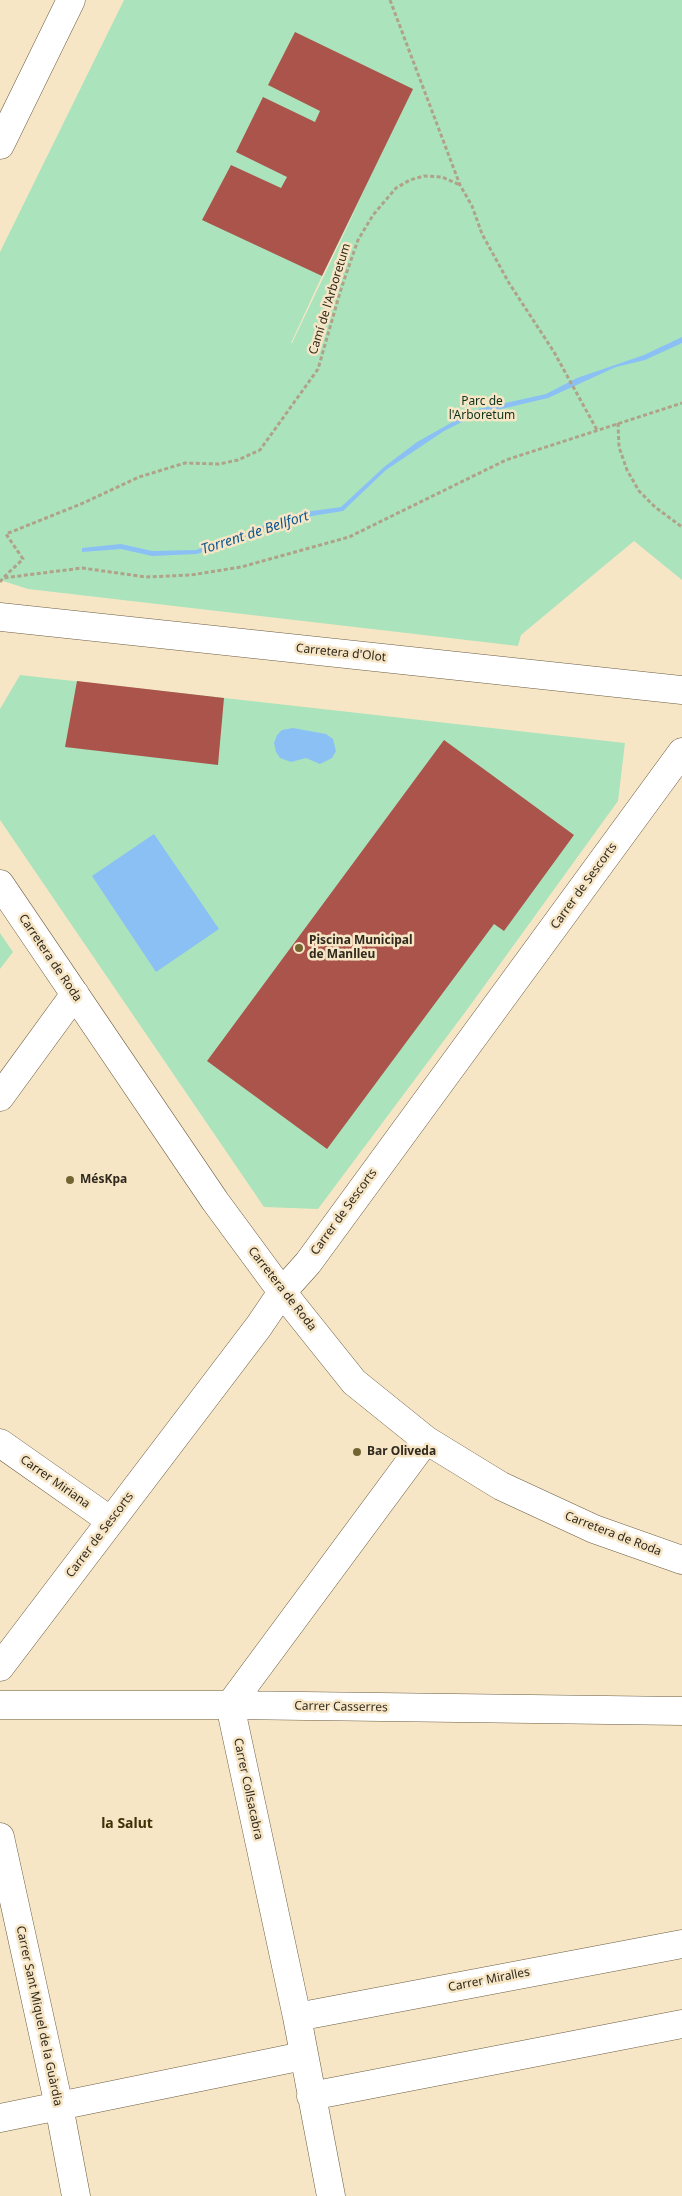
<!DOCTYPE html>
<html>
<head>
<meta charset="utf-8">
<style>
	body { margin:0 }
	canvas { display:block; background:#f7e6c6 }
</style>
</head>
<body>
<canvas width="682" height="2196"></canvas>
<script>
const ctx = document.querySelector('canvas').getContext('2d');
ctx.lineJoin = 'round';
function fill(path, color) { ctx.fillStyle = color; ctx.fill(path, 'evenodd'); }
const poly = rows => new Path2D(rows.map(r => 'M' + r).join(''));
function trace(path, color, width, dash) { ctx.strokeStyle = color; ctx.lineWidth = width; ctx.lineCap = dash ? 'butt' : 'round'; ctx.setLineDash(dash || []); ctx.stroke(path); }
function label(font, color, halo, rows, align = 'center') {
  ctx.font = font + ' "Noto Sans",sans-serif'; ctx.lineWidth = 5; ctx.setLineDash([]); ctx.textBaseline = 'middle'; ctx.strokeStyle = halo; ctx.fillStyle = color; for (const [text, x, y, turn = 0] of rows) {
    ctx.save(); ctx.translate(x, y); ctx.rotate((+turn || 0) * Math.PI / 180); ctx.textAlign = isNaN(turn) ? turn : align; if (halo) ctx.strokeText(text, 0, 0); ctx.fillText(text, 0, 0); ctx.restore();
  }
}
fill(poly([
	[124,0,682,0,682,580,634,541,521,635,518,646,28,589,0,580,0,252],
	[362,196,292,343,291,343,322,276],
	[20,675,625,743,618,801,469,1007,318,1209,264,1207,0,820,0,709],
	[0,933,13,952,0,969]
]), '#abe4bc');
fill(poly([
	[682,337,682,343,645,360,616,367,548,398,476,415,444,431,386,470,343,511,299,518,197,554,152,556,121,549,82,552,82,548,121,544,152,551,196,550,298,513,341,507,384,467,417,442,474,410,546,394,577,378,644,355],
	[293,728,326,734,333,739,336,751,332,758,320,764,306,758,291,762,280,758,276,752,274,743,277,735,282,730],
	[154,834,219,929,156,972,92,876]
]), '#8bc0f4');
fill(poly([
	[295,32,413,89,322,276,202,220,231,165,281,188,287,177,236,152,263,97,315,122,320,111,268,85],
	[77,681,224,698,218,765,65,747],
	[444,740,574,835,504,931,494,924,327,1149,207,1061]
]), '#ab544c');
const minor = poly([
	[0,145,71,0],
	[0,617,682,690],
	[0,884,215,1201,282,1292,354,1382,426,1440,501,1486,594,1529,682,1560],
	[0,1097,75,994],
	[0,1443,111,1521],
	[0,1667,259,1326,282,1292,308,1263,682,752],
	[0,1705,230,1705,682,1711],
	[0,1837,59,2106,76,2196],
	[297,2017,682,1944],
	[311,2096,682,2024],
	[0,2118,303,2056],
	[331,2196,297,2017,230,1705,426,1440]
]);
trace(minor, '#6b5d41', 29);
trace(poly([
	[390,0,460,185,472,206,482,234,509,283,554,352,597,430],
	[618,423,619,447,627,470,639,491,655,507,682,527],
	[4,577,23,559,6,534,81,504,139,477,185,463,219,464,238,460,260,450,318,369,341,289,358,240,373,215,396,188,410,180,424,176,442,177,460,185],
	[0,582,3,578,82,568,146,577,191,575,241,567,349,537,506,460,682,403]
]), '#afa289', 3, [4, 2.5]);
trace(minor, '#fff', 28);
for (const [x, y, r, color] of [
	[299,948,5,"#736431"],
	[70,1180,5,"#736431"],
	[357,1452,5,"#736431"]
]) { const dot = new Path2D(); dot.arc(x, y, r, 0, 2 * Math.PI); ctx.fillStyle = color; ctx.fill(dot); trace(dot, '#f7e6c6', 2); }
label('12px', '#30291d', '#f7e6c6', [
	["Camí de l'Arboretum",330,299,-73],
	["Carretera d'Olot",341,653,6],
	["Carrer de Sescorts",584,886,-54],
	["Carretera de Roda",50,958,56],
	["Carrer de Sescorts",344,1212,-54],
	["Carretera de Roda",282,1289,52],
	["Carrer Miriana",55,1482,35],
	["Carretera de Roda",613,1534,21],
	["Carrer de Sescorts",100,1535,-53],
	["Carrer Casserres",341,1707,1],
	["Carrer Collsacabra",248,1789,78],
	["Carrer Miralles",489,1980,-11],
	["Carrer Sant Miquel de la Guàrdia",39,2016,78]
]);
label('12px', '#0e321c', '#f7e6c6', [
	["Parc de",482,402],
	["l'Arboretum",482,416]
]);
label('bold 12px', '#30291d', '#f7e6c6', [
	["Piscina Municipal",309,941],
	["de Manlleu",309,955],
	["MésKpa",80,1180],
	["Bar Oliveda",367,1452]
], 'left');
label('italic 14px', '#0a5791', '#f7e6c6', [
	["Torrent de Bellfort",255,533,-18]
]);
label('bold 14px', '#3d3106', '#f7e6c6', [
	["la Salut",127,1824]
]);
</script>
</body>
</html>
